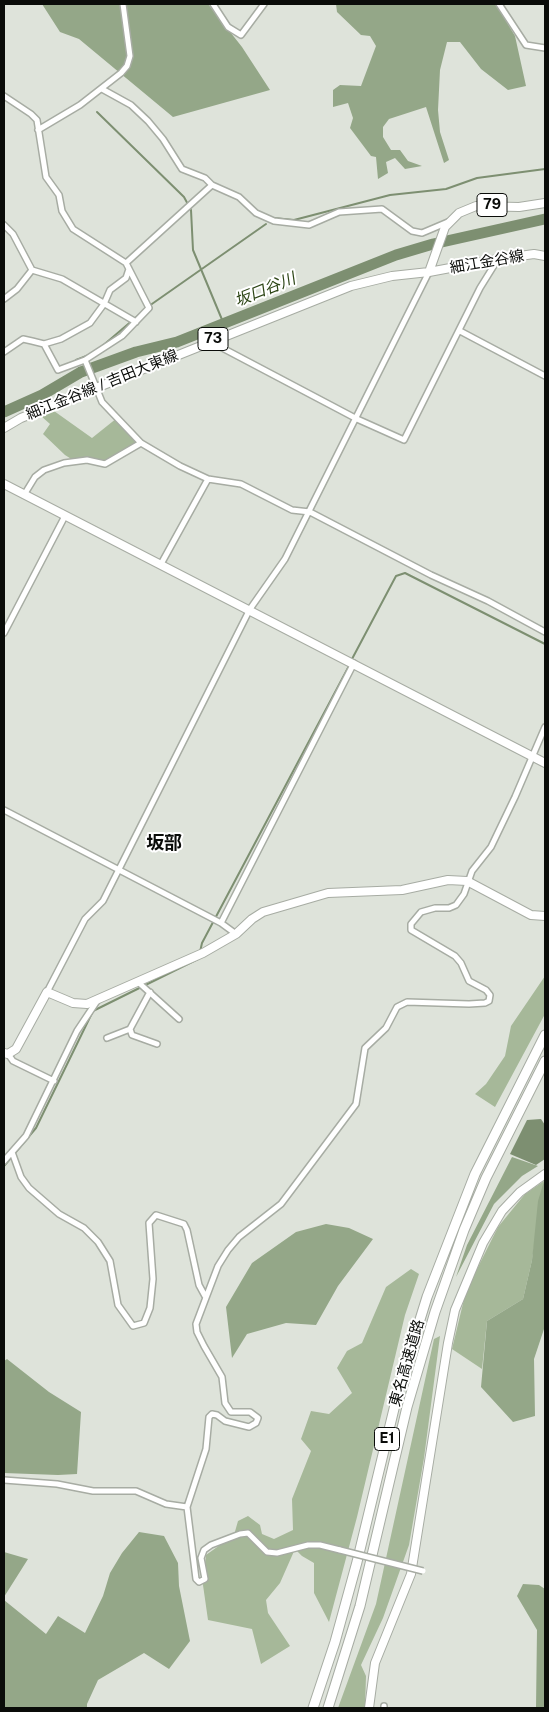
<!DOCTYPE html>
<html>
<head>
<meta charset="utf-8">
<style>
	body { margin:0 }
	#map { position:relative; width:549px; height:1712px; overflow:hidden; background:#dee3da; font-family:"Public Sans",sans-serif }
	canvas { display:block }
	.frame { position:absolute; inset:0; border:5px solid #0a0c09; pointer-events:none }
</style>
</head>
<body>
<div id="map">
<canvas width="549" height="1712"></canvas>
<div class="frame"></div>
</div>
<script>
const ctx = document.querySelector('canvas').getContext('2d');
ctx.lineJoin = 'round';
function fill(path, color) { ctx.fillStyle = color; ctx.fill(path, 'evenodd'); }
const poly = rows => new Path2D(rows.map(r => 'M' + r).join(''));
function trace(path, color, width, dash) { ctx.strokeStyle = color; ctx.lineWidth = width; ctx.lineCap = dash ? 'butt' : 'round'; ctx.setLineDash(dash || []); ctx.stroke(path); }
function label(font, color, halo, rows, align = 'center') {
  ctx.font = font + ' "Public Sans","Noto Sans JP",sans-serif'; ctx.lineWidth = 4; ctx.setLineDash([]); ctx.textBaseline = 'middle'; ctx.strokeStyle = halo; ctx.fillStyle = color; for (const [text, x, y, turn = 0] of rows) {
    ctx.save(); ctx.translate(x, y); ctx.rotate((+turn || 0) * Math.PI / 180); ctx.textAlign = isNaN(turn) ? turn : align; if (halo) ctx.strokeText(text, 0, 0); ctx.fillText(text, 0, 0); ctx.restore();
  }
}
fill(poly([
	[54,411,92,438,117,418,138,443,105,464,87,460,76,462,65,455,43,434,50,424,41,416],
	[545,976,545,1014,495,1107,475,1094,486,1084,505,1056,511,1026],
	[544,1181,532,1260,523,1299,487,1321,482,1369,452,1349,466,1291,498,1227,525,1194],
	[411,1269,419,1274,405,1315,357,1517,329,1622,314,1593,314,1563,302,1556,295,1549,280,1583,266,1600,268,1613,290,1646,261,1664,252,1629,208,1620,203,1585,206,1555,234,1535,238,1521,248,1516,260,1525,262,1534,274,1539,293,1530,292,1499,311,1451,301,1439,311,1411,329,1414,352,1393,337,1368,347,1351,362,1343,386,1287],
	[440,1336,424,1458,409,1545,383,1618,361,1665,366,1676,365,1708,338,1708,376,1604,434,1339]
]), '#a6b899');
fill(poly([
	[42,4,208,4,242,47,270,90,173,117,79,39,60,32],
	[336,4,496,4,515,36,526,86,508,90,481,69,460,42,447,42,440,70,438,110,440,132,449,160,444,163,426,107,389,119,383,127,383,137,391,150,400,150,408,161,422,166,405,169,395,158,386,162,388,173,378,179,376,157,371,156,350,128,353,118,348,103,333,107,333,90,340,85,361,86,376,46,370,36,361,35,337,12],
	[512,1157,538,1166,522,1176,494,1204,456,1277,467,1245],
	[544,1181,545,1326,534,1359,535,1416,513,1422,481,1387,487,1321,523,1299,532,1260,538,1201],
	[326,1224,349,1228,373,1239,338,1286,316,1325,286,1323,247,1334,232,1358,226,1307,252,1263,296,1232],
	[7,1359,49,1392,81,1412,77,1474,58,1475,4,1473,4,1361],
	[139,1532,164,1536,178,1563,179,1586,190,1641,169,1669,144,1653,98,1680,87,1704,87,1708,4,1708,4,1600,46,1634,58,1616,85,1633,103,1596,110,1573,122,1553],
	[4,1552,28,1559,4,1597],
	[523,1584,539,1585,545,1589,545,1708,536,1708,537,1630,517,1596]
]), '#94a788');
fill(poly([
	[541,1119,545,1125,545,1159,536,1165,510,1154,527,1120]
]), '#7d8f71');
trace(poly([
	[97,112,184,197,191,210,193,250,223,322],
	[274,218,294,220,390,195,446,189,477,178,545,169],
	[149,306,266,224],
	[100,348,140,314],
	[76,360,89,355],
	[79,368,81,372],
	[352,659,396,576,405,573,545,644],
	[200,952,202,943,350,664],
	[4,1166,36,1128,93,1011,198,959]
]), '#7d8f71', 2);
trace(poly([
	[4,412,42,395,81,372,136,352,177,342,396,255,433,244,545,219]
]), '#7d8f71', 11);
const street = poly([
	[213,4,228,27,241,35,264,4],
	[499,4,526,45,545,48],
	[102,89,131,105,148,121,163,139,182,169,205,178,212,185,239,197,256,213,274,221,309,225,339,212,382,209,412,231,422,233,448,222],
	[4,96,31,114,37,120,46,177,59,195,62,211,73,229,126,263,149,308,122,336,85,360,58,370,44,344,32,341,23,339,4,352],
	[38,130,80,105,121,73,127,66,130,56,123,4],
	[4,225,13,234,32,270,62,279,136,322],
	[126,263,212,185],
	[4,299,17,289,32,270],
	[460,331,545,376],
	[211,342,357,419,404,440,480,288,498,259],
	[44,344,61,339,90,323,104,304,110,290,126,278,129,269],
	[85,360,102,402,141,443,180,466,208,479,241,484,292,510,310,512,431,575,488,601,545,632],
	[24,495,35,477,44,470,64,463,87,460,105,464,141,443],
	[161,564,208,479],
	[4,633,65,516],
	[4,810,221,923,236,934],
	[221,923,354,663],
	[138,982,179,1019],
	[47,992,85,919,103,901,250,609,285,559,429,272],
	[150,992,130,1029,132,1035,157,1044],
	[107,1038,130,1029],
	[8,1054,13,1061,54,1081],
	[12,1152,21,1177,29,1188,59,1214,84,1228,98,1242,110,1261,118,1305,133,1326,144,1323,150,1308,153,1279,149,1223,156,1215,184,1224,187,1230,199,1285,205,1296],
	[4,1161,26,1136,77,1031,97,1001],
	[4,1480,57,1484,93,1491,136,1491,166,1504,187,1507],
	[340,1550,320,1545,308,1545,277,1553,267,1552,248,1533,240,1534,211,1545,204,1550,201,1558,205,1579,199,1582,196,1579,187,1507,206,1449,209,1417,212,1414,217,1415,225,1421,249,1427,256,1423,258,1418,250,1412,231,1412,225,1403,222,1377,204,1346,197,1332,196,1324,218,1266,228,1250,239,1237,281,1204,356,1104,365,1048,386,1028,397,1007,407,1002,469,1004,485,1003,489,1001,490,995,486,990,469,981,461,963,455,956,411,930,411,924,421,912,435,908,449,908,456,905,464,894,472,871,491,847,515,797,545,727],
	[384,1706,384,1708]
]);
const secondary = poly([
	[4,484,545,763],
	[4,1053,8,1054,16,1049,47,992,73,1003,87,1004,203,953,236,934,252,919,263,912,328,893,402,890,448,880,467,881,531,915,545,916],
	[369,1708,375,1663,411,1574,448,1343,455,1310,483,1243,502,1211,520,1192,545,1174]
]);
const primary = poly([
	[429,272,445,227,459,213,476,206,519,207,545,203],
	[4,428,21,418,351,286,392,276,429,272,498,259,534,254,545,256]
]);
const highway = poly([
	[313,1708,335,1642,357,1562,400,1384,427,1297,475,1174,545,1035],
	[328,1708,360,1606,407,1407,435,1312,464,1230,486,1178,545,1061]
]);
trace(street, '#a7aca3', 8);
trace(secondary, '#a7aca3', 10);
trace(primary, '#a7aca3', 10);
trace(highway, '#a7aca3', 11);
trace(street, '#fff', 5);
trace(secondary, '#fff', 8);
trace(primary, '#fff', 8);
trace(highway, '#fff', 9);
const streetBridge = poly([
	[340,1550,423,1571]
]);
trace(streetBridge, '#a7aca3', 8, []);
trace(streetBridge, '#fff', 5);
for (const [x, y, w] of [
	[492,205,30],
	[213,339,30],
	[387,1439,25]
]) { const box = new Path2D(); box.roundRect(x - w / 2, y - 11.5, w, 23, 4); ctx.fillStyle = '#fff'; ctx.fill(box); trace(box, '#0a0c09', 1); }
label('bold 14px', '#0a0c09', null, [
	["79",492,205],
	["73",213,339],
	["E1",387,1439]
]);
label('15px', '#0a0c09', '#fff', [
	["細江金谷線",487,262,-10],
	["細江金谷線 / 吉田大東線",102,385,-22],
	["東名高速道路",407,1363,-74]
]);
label('italic 16px', '#2d4616', '#fff', [
	["坂口谷川",265,290,-22]
]);
label('bold 18px', '#0a0c09', '#fff', [
	["坂部",164,843]
]);
</script>
</body>
</html>
